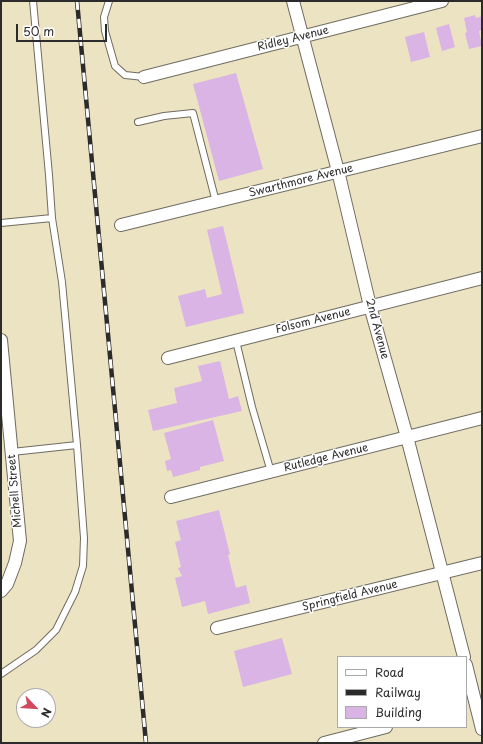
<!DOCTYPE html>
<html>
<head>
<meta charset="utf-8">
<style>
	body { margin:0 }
	#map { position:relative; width:483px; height:744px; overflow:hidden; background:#ece3c3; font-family:"Playpen Sans",sans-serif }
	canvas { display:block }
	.frame { position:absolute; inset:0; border:2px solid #2b2b2b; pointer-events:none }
	.legend { position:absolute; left:337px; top:656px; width:130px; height:72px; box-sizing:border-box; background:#fff; border:1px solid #aaa; margin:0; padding:5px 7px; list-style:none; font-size:12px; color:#2b2b2b }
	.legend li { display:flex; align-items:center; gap:8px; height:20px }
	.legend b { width:20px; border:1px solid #aaa }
	.north { position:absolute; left:16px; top:688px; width:40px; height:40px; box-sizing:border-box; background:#fff; border:1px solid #aaa; border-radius:50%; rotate:115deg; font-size:11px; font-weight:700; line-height:16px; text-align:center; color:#2b2b2b }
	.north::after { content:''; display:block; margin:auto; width:14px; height:18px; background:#d1495b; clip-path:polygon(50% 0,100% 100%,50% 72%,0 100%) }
	.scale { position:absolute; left:16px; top:24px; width:91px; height:18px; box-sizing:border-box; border:2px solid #2b2b2b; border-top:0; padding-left:5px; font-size:12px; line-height:14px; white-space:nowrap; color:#2b2b2b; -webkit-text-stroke:3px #fff; paint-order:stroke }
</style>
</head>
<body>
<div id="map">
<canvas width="483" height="744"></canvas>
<div class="frame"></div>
<ul class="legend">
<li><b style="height:5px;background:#fff"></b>Road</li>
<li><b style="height:5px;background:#2b2b2b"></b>Railway</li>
<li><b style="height:11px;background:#d9b4e4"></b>Building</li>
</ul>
<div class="north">N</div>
<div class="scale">50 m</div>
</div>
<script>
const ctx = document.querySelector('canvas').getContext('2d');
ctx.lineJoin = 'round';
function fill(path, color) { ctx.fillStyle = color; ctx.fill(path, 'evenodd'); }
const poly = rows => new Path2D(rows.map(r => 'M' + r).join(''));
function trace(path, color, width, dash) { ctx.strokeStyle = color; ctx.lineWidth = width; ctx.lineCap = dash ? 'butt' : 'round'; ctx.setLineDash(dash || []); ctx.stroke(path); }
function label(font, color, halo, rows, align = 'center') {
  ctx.font = font + ' "Playpen Sans",sans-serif'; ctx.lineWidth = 3; ctx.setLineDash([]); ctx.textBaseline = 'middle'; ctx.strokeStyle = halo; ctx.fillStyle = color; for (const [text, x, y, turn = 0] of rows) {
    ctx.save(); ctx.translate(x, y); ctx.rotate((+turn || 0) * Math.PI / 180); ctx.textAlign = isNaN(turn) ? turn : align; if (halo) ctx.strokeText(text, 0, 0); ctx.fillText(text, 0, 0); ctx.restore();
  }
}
fill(poly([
	[475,15,476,18,482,16,482,30,479,31,482,46,469,49,465,33,467,32,464,18],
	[449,24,455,47,442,51,436,28],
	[424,32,430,57,411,62,405,37],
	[236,73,263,169,219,181,193,84],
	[223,226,244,313,186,327,178,296,205,289,207,298,222,294,207,230],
	[220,361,229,399,238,396,242,411,153,431,148,410,177,403,174,388,202,381,198,366],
	[213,420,224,461,200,467,200,470,173,477,171,470,167,471,165,461,171,459,164,433],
	[219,510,230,554,228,555,236,588,246,585,250,603,208,614,205,601,182,607,175,578,182,576,178,568,181,567,175,542,181,540,176,521],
	[282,638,292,674,243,687,234,651]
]), '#d9b4e4');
const lane = poly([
	[33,1,49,175,52,218,62,282,77,445],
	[109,1,104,17,105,31,115,66,125,75,144,77],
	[138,122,164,116,193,113,216,202],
	[1,223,52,218],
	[236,341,252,407,271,472],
	[1,674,36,650,56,630,75,592,83,566,84,538,77,445,12,452]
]);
const street = poly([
	[293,1,338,171,370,306,407,437,464,657],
	[144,77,442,1],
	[121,225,482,136],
	[1,340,20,541,15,563,7,584,1,591],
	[168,358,482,278],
	[171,497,482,418],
	[217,628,482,563],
	[466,665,482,729],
	[324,743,386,727]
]);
trace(lane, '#6f6b60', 8);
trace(street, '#6f6b60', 14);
trace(lane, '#fff', 6);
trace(street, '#fff', 12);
const rail = poly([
	[77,1,146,743]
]);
trace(rail, '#2b2b2b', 4.5);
trace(rail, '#fff', 3, [9]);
label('11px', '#2b2b2b', '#fff', [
	["Ridley Avenue",293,39,-14],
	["Swarthmore Avenue",301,181,-14],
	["Folsom Avenue",313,321,-14],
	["2nd Avenue",377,329,75],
	["Rutledge Avenue",326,458,-14],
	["Michell Street",15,491,-95],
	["Springfield Avenue",350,596,-14]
]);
</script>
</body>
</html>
